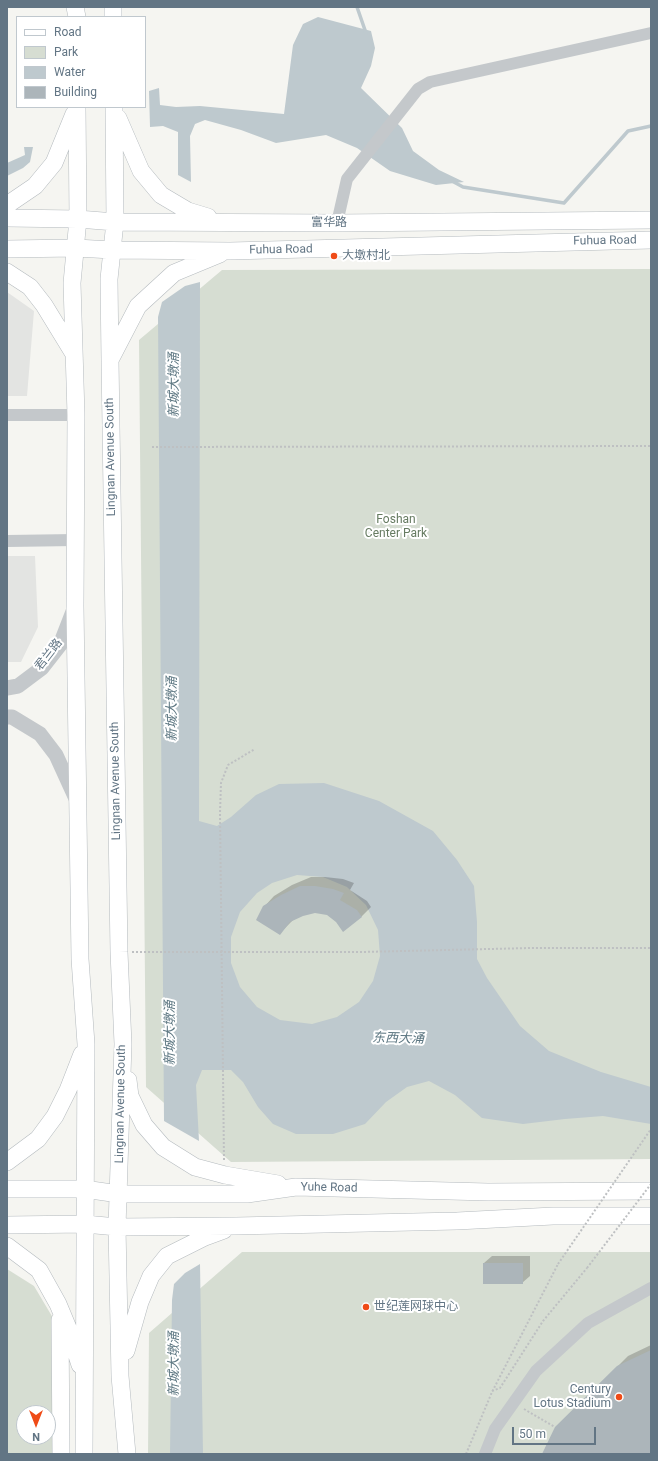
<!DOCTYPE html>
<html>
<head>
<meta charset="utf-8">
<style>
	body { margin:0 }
	#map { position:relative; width:658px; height:1461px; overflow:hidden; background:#f5f5f1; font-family:Roboto,sans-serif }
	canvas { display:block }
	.frame { position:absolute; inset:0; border:8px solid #627584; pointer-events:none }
	.legend { position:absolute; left:16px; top:16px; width:130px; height:92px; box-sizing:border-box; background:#fff; border:1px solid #c0c8ce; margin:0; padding:5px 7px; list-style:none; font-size:12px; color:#627584 }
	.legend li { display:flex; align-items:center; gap:8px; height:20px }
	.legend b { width:20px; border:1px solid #c0c8ce }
	.north { position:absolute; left:16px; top:1405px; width:40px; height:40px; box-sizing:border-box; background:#fff; border:1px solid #c0c8ce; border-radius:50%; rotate:180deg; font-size:11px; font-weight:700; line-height:16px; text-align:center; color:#627584 }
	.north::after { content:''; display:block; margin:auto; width:14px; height:18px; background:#ef4b17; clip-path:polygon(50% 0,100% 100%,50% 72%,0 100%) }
	.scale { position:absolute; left:512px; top:1427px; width:84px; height:18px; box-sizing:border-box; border:2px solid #627584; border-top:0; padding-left:5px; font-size:12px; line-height:14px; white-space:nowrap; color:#627584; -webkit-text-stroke:3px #fff; paint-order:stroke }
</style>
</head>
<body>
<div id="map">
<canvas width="658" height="1461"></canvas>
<div class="frame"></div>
<ul class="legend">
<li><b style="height:5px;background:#fff"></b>Road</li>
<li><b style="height:11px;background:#d6ddd2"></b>Park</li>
<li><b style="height:11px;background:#bec9ce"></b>Water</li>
<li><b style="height:11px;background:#acb5ba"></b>Building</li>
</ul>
<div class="north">N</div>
<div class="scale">50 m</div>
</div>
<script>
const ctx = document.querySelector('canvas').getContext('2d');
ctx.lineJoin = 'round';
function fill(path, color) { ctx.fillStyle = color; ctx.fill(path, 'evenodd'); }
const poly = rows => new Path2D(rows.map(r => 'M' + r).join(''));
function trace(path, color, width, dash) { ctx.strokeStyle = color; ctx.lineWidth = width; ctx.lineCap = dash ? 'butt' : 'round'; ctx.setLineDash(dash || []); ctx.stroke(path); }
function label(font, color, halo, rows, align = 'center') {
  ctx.font = font + ' Roboto,"Noto Sans SC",sans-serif'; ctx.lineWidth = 4; ctx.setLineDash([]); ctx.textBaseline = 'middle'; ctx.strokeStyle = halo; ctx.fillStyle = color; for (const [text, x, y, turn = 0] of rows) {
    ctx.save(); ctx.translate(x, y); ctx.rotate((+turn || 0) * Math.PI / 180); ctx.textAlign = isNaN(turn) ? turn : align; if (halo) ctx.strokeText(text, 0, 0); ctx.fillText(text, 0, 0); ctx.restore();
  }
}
fill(poly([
	[7,292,34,311,27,396,7,396],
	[7,556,35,556,38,627,21,662,7,662]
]), '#e3e4e2');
fill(poly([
	[651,269,651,1159,231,1162,146,1087,139,340,222,270],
	[242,1252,651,1252,651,1454,148,1454,149,1333],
	[7,1269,34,1286,56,1323,59,1454,7,1454],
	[24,1413,48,1413,48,1437,24,1437]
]), '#d6ddd2');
fill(poly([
	[318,17,371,31,375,48,371,66,361,88,402,128,413,151,439,170,464,182,436,185,390,171,357,148,326,135,276,143,241,130,205,120,195,124,190,136,191,182,178,175,178,132,163,126,150,127,149,91,159,88,160,105,176,107,200,106,284,114,293,45,303,24],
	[24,147,33,147,30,162,23,168,7,176,7,163,25,155],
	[200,282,199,821,217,826,231,817,256,795,279,784,324,783,379,801,433,831,457,860,474,886,477,922,477,959,487,978,520,1026,549,1051,601,1072,651,1087,651,1124,603,1116,565,1119,523,1124,482,1118,455,1095,429,1081,407,1087,386,1102,365,1124,333,1134,296,1134,273,1124,258,1107,243,1082,231,1070,202,1070,196,1085,199,1141,164,1121,158,317,162,302,185,286],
	[297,875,323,877,347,887,366,905,378,930,380,956,373,981,359,1002,337,1017,312,1024,280,1020,257,1007,240,987,231,963,231,937,240,912,257,893,272,883],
	[200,1264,203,1454,170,1454,172,1300,174,1284,185,1273]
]), '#bec9ce');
fill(poly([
	[311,877,325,877,343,879,354,883,350,890,367,901,371,907,361,917,337,921,327,914,315,912,302,915,293,920,280,933,264,907,274,896,292,885],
	[492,1256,530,1256,530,1276,522,1283,484,1263],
	[651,1345,651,1454,543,1454,556,1428,628,1356]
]), '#0003');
trace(poly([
	[357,7,366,33],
	[452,181,463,187,564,203,628,131,651,126]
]), '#bec9ce', 3.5);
fill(poly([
	[300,886,315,886,333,889,344,893,340,900,357,910,362,917,343,932,336,922,327,915,315,913,303,916,290,922,280,935,256,920,263,906,281,895],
	[483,1263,523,1263,523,1284,483,1284],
	[651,1350,651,1454,542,1454,555,1427,617,1366]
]), '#acb5ba');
const secondary = poly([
	[75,7,77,17],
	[113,7,113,17],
	[77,107,78,219,72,283,76,415,75,606,80,959,86,1044,84,1454],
	[114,107,115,222,109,279,110,360,119,952,123,1044,117,1227,120,1376,127,1454],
	[118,118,141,171,161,195,188,211,208,217],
	[7,205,35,186,54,163,74,114],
	[7,218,78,219,115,222,337,223,651,220],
	[7,249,76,248,112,250,230,251,651,240],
	[7,272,30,287,44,305,74,354],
	[111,358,138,306,174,273,220,254],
	[128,1080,130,1096,144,1125,163,1147,195,1167,225,1175,278,1184],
	[7,1162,38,1139,55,1116,68,1090,82,1054],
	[7,1189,84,1189,119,1194,247,1194,296,1187,488,1192,651,1191],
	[7,1225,85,1224,117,1227,236,1226,457,1221,553,1216,651,1216],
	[7,1246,39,1270,58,1304,68,1328,80,1365],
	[60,1320,61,1454],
	[126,1351,140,1302,151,1276,167,1256,205,1237,224,1230]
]);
trace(secondary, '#b4babe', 18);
trace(poly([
	[152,447,651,446],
	[132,952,362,952,531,948,651,948],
	[224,1160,220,813,221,783,228,765,255,749],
	[492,1391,500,1388,543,1321,587,1268],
	[524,1409,555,1427],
	[466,1454,492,1392,558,1264]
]), '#bec0c2', 2, [2, 2]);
trace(poly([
	[337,223,347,179,418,89,430,82,651,33],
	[7,415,76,415],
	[7,541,75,540],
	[485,1454,495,1429,536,1371,588,1323,651,1288]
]), '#c4c8cb', 12);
trace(poly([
	[7,688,18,686,42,668,60,645,74,609],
	[7,717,12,717,40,734,56,755,77,801]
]), '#c4c8cb', 15);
trace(secondary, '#fff', 17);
trace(poly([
	[558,1264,651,1129],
	[587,1268,651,1184]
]), '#bec0c2', 2, [2, 2]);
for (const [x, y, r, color] of [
	[334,256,4,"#ef4b17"],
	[366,1307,4,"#ef4b17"],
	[619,1397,4,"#ef4b17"]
]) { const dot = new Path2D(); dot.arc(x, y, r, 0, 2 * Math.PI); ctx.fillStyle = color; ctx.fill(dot); trace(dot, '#fff', 1.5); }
label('12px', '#627584', '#fff', [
	["富华路",329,223],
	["Fuhua Road",605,241,-1],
	["Fuhua Road",281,250,-1],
	["Lingnan Avenue South",111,457,-91],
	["君兰路",49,655,-52],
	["Lingnan Avenue South",116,781,-91],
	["Lingnan Avenue South",121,1104,-89],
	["Yuhe Road",329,1188,1]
]);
label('12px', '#627584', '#fff', [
	["大墩村北",342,256],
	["世纪莲网球中心",374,1307],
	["Century",611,1390,"right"],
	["Lotus Stadium",611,1404,"right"]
], 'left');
label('12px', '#667b61', '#fff', [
	["Foshan",396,520],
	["Center Park",396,534]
]);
label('italic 13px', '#5d7782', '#fff', [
	["新城大墩涌",175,385,-90],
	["新城大墩涌",173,709,-90],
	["新城大墩涌",171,1033,-90],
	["东西大涌",398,1039,1],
	["新城大墩涌",175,1364,-90]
]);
</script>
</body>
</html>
